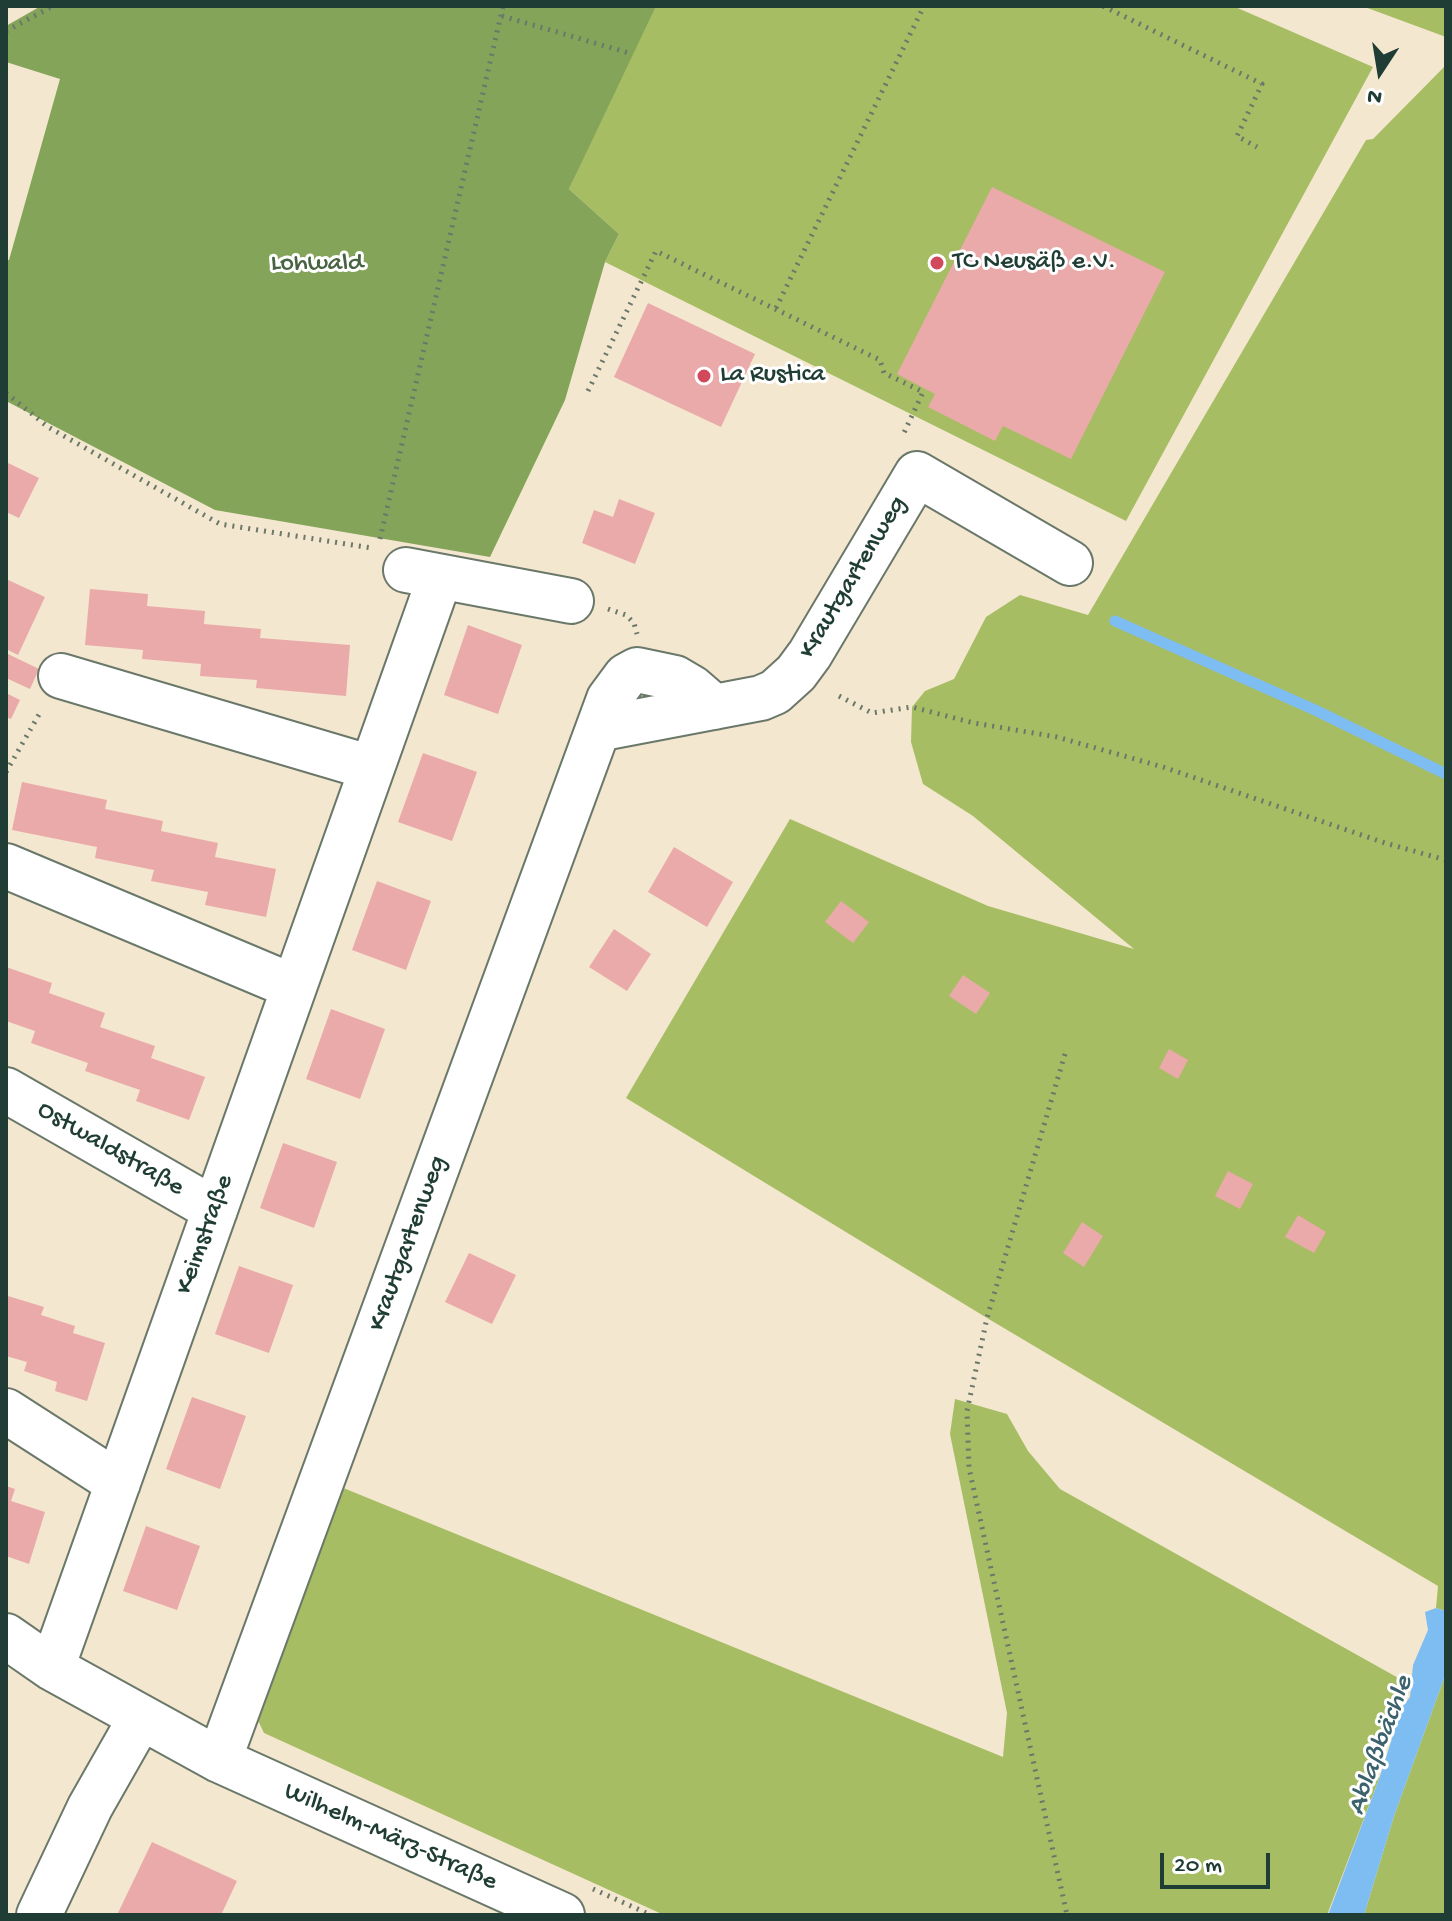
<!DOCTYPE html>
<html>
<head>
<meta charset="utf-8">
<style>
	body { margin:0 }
	#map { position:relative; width:1452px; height:1921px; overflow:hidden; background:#f4e7cf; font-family:"Gochi Hand",sans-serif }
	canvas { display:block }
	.frame { position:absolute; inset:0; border:8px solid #1f3d34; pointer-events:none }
	.north { position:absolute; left:1340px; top:32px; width:80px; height:80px; -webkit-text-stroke:6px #fff; paint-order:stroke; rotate:192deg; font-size:22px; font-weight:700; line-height:32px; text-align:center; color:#1f3d34 }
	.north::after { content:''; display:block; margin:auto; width:28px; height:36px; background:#1f3d34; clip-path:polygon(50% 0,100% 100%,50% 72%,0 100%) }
	.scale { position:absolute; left:1160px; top:1853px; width:110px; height:36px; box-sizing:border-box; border:4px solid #1f3d34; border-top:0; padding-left:10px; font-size:24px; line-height:28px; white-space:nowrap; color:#1f3d34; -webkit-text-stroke:6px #fff; paint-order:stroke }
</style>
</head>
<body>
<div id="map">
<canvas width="1452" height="1921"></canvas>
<div class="frame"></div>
<div class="north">N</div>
<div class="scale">20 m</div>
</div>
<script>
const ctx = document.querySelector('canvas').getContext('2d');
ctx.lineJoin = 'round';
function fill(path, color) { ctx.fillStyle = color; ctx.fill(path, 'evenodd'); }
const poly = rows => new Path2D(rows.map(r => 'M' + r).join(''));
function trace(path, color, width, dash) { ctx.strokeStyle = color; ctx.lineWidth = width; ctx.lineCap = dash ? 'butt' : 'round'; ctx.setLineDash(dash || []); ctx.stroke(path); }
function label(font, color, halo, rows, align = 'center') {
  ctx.font = font + ' "Gochi Hand",sans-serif'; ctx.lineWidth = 6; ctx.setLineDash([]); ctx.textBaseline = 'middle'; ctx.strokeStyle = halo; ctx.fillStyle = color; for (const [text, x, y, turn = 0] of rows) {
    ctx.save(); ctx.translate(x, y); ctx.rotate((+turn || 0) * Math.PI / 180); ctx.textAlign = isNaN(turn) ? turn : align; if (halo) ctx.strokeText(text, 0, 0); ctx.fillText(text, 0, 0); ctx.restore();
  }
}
fill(poly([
	[652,6,1233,6,1373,67,1126,521,605,262,619,234,569,189],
	[1362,6,1446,6,1446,37],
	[1446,65,1446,1611,1436,1608,1438,1586,987,1318,626,1098,790,819,988,906,1134,949,973,816,923,784,911,742,912,707,925,691,954,679,986,617,1020,595,1088,615,1366,140,1373,139],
	[955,1399,1007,1414,1028,1451,1060,1489,1402,1680,1376,1771,1379,1779,1327,1915,664,1915,264,1733,253,1710,336,1485,1003,1757,1007,1713,950,1434],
	[1446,1673,1446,1915,1364,1915,1394,1816]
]), '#a6bd63');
fill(poly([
	[41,6,656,6,569,189,619,234,605,262,565,400,490,557,215,510,6,401,6,260,9,260,60,79,6,62,6,26]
]), '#84a459');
fill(poly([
	[1436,1608,1446,1611,1446,1673,1394,1816,1364,1915,1328,1915,1379,1779,1402,1707,1410,1697,1413,1665,1428,1630,1425,1612]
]), '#7ebdf2');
trace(poly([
	[1115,621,1315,710,1446,774]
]), '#7ebdf2', 11);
fill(poly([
	[992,187,1165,272,1071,459,1003,426,995,441,928,407,935,394,897,374],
	[648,303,755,354,721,427,614,377],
	[6,462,39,478,19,518,6,512],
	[619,499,655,513,635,564,582,543,594,510,613,517],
	[6,579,45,597,18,655,6,649],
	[90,589,148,594,147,606,205,611,204,624,261,629,260,638,350,645,346,696,256,688,257,680,200,676,201,664,142,659,143,650,85,645],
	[468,625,522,645,498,714,444,695],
	[6,653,39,669,30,689,6,678],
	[6,693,20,700,11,719,6,717],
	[423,753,477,772,452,841,398,822],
	[22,782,107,800,105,809,163,821,161,831,218,843,215,857,276,869,266,917,205,905,208,892,151,881,154,870,95,858,97,847,12,830],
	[674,847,733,882,707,927,648,892],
	[377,881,431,901,406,970,352,950],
	[841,901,869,922,853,943,825,922],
	[614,929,651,954,627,991,589,967],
	[6,967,52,983,49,993,105,1013,100,1027,155,1046,151,1058,205,1077,189,1120,136,1101,140,1090,85,1071,88,1063,31,1043,35,1031,6,1021],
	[963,975,990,993,976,1014,949,996],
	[331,1009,385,1029,360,1099,306,1079],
	[1169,1049,1188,1060,1178,1079,1159,1068],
	[283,1143,337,1162,314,1228,260,1208],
	[1228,1171,1253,1184,1240,1209,1215,1196],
	[1298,1215,1326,1232,1314,1253,1285,1237],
	[1082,1222,1103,1236,1084,1267,1063,1253],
	[469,1253,516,1275,492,1324,445,1302],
	[239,1266,293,1285,269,1353,215,1334],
	[8,1296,44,1307,41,1315,75,1326,73,1333,105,1343,87,1401,55,1391,57,1382,24,1371,27,1362,6,1356],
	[192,1397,246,1416,220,1489,166,1469],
	[6,1486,15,1489,11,1501,45,1512,29,1564,6,1556],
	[146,1526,200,1546,177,1610,123,1591],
	[152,1842,237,1881,221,1915,117,1915]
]), '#eaaaa9');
const minor = poly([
	[406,570,571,601],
	[61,676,372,768],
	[598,729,761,698,775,692,796,673,810,654,917,474,1070,563],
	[6,866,294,987],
	[6,1090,215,1210],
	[6,1411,118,1483],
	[6,1636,52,1668,219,1760,562,1915],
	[52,1668,440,577],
	[219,1760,609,699,626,676,637,670,675,678,692,688,714,707],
	[39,1915,90,1807,140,1719]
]);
trace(minor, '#6a786a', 48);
trace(poly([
	[1103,6,1262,84,1237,136,1257,147],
	[502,16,629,53],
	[6,31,53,6],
	[776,308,924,6],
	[588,391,656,251,880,360,884,373,923,392,902,437],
	[6,393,48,427,220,524,372,548],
	[380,539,503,6],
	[608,609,626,615,634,623,637,634],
	[839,696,872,713,912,707,974,723,1057,737,1163,767,1385,843,1446,860],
	[6,772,41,711],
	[1065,1054,987,1318,967,1411,969,1468,1067,1915],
	[593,1889,651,1915]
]), '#6a786a', 5, [2, 6]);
trace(minor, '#fff', 44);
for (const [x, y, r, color] of [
	[937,263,8,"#d1495b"],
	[704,376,8,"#d1495b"]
]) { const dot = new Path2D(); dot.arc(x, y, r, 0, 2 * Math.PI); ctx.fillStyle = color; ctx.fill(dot); trace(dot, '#fff', 3); }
label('26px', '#1f3d34', '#fff', [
	["TC Neusäß e.V.",953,263],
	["La Rustica",720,376]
], 'left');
label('26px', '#486342', '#fff', [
	["Lohwald",317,265]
]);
label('26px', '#1f3d34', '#fff', [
	["Krautgartenweg",854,578,-59],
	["Ostwaldstraße",110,1150,30],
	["Keimstraße",206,1235,-70],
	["Krautgartenweg",409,1244,-70],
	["Wilhelm-März-Straße",390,1838,24]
]);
label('italic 28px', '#3c636d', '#fff', [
	["Ablaßbächle",1382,1746,-70]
]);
</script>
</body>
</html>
